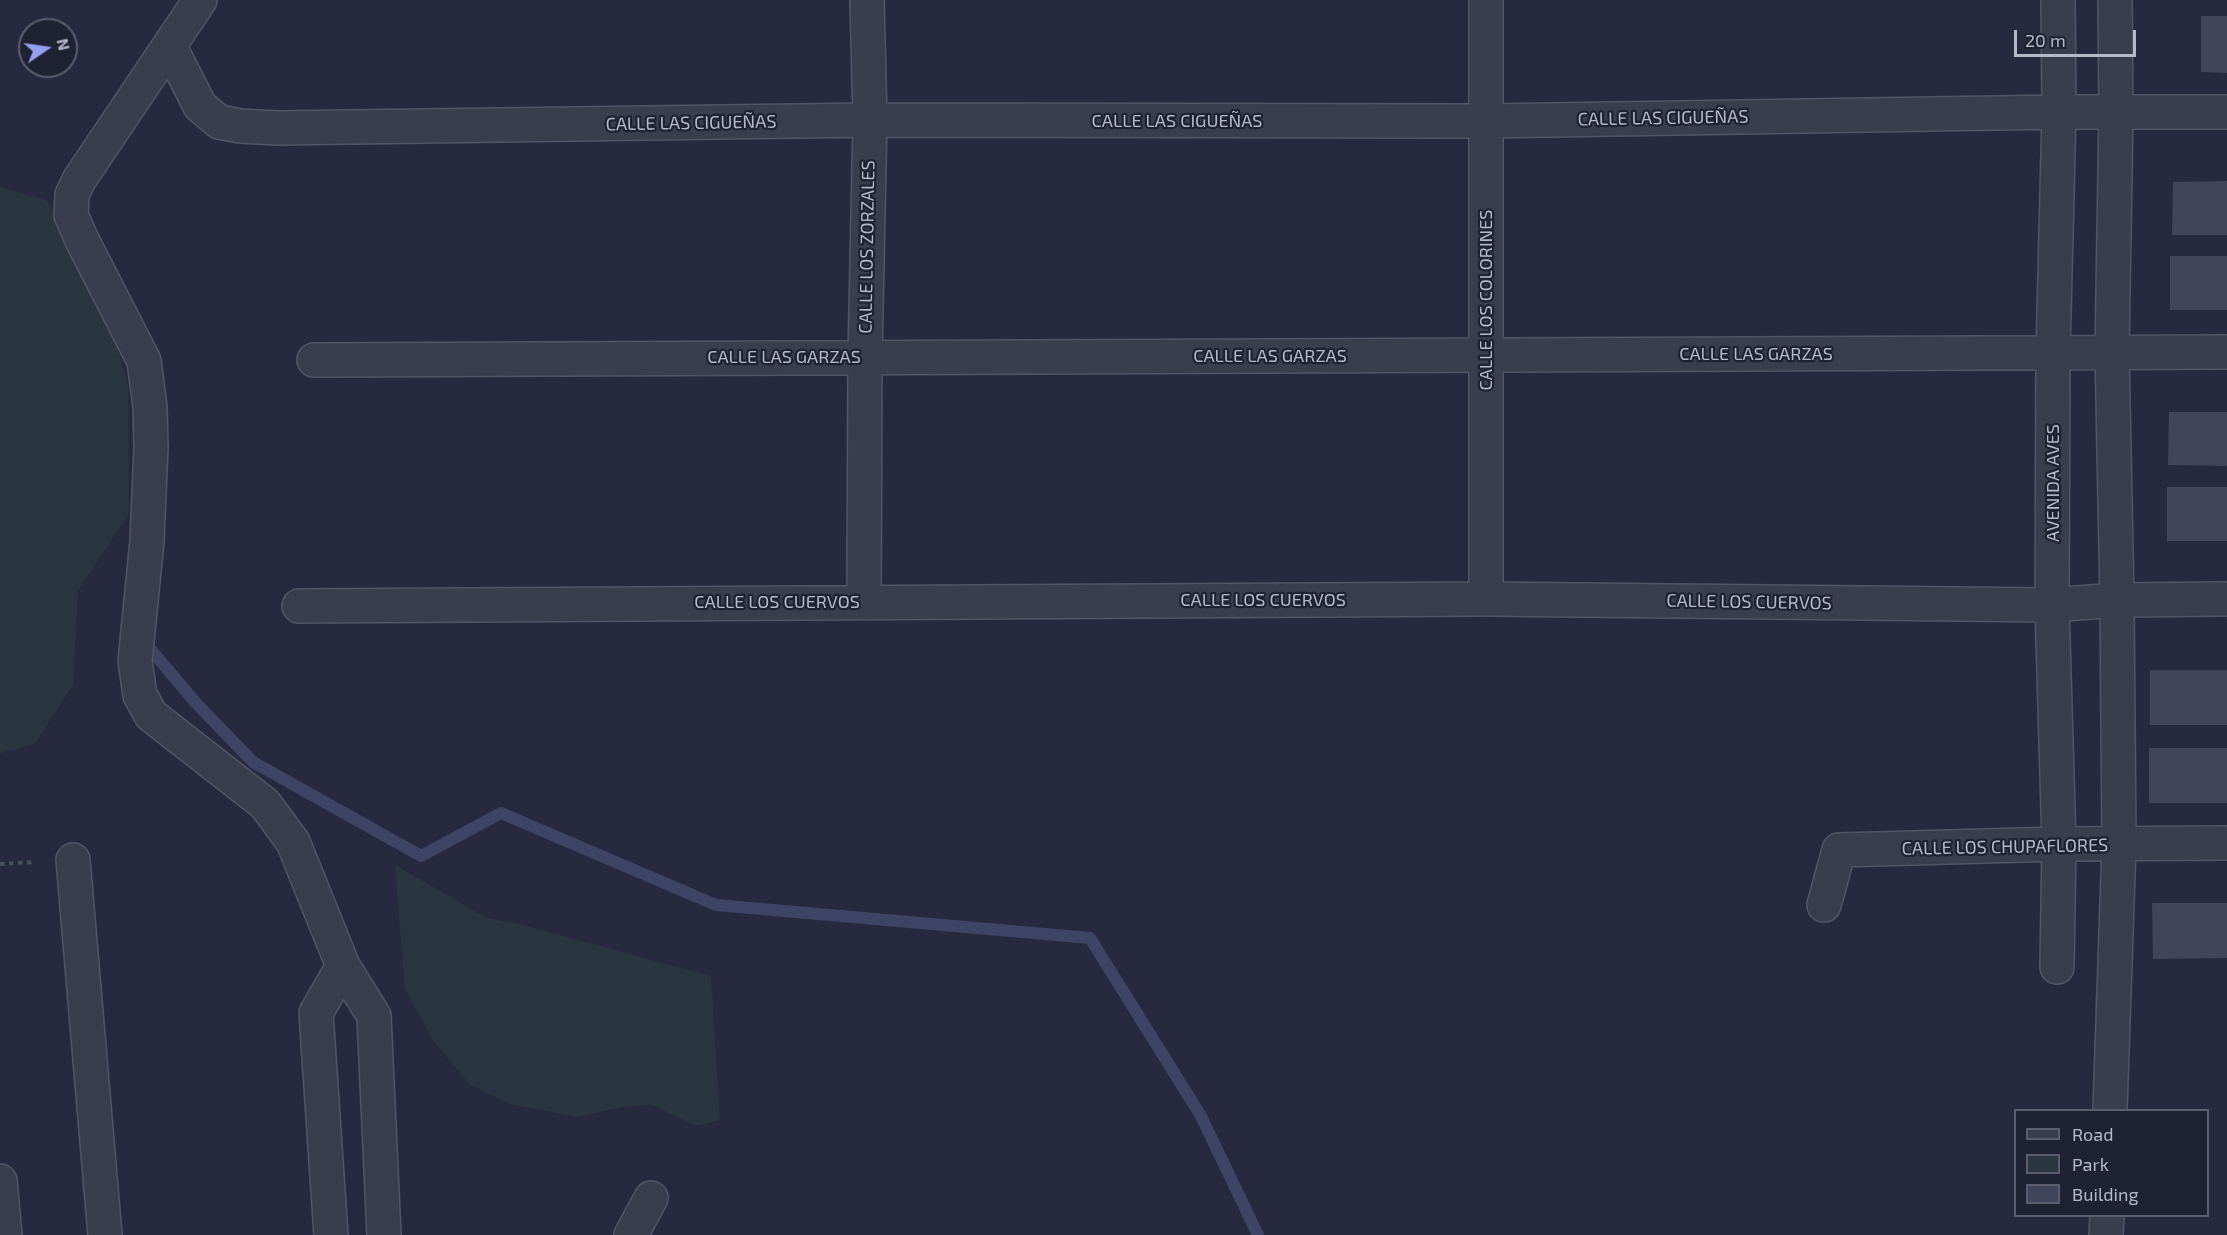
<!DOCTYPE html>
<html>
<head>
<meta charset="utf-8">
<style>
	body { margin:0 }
	#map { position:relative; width:2227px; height:1235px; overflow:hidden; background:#272a3e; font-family:"Exo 2",sans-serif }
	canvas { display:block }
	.legend { position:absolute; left:2014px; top:1109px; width:195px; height:108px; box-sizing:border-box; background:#1f2233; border:2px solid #5c5e6f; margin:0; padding:8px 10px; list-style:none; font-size:18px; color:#b7b9c9 }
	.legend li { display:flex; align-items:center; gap:12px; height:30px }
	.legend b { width:30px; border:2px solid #5c5e6f }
	.north { position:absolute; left:18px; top:18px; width:60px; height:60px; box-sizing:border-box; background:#1f2233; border:2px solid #5c5e6f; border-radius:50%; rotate:77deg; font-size:16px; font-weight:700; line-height:24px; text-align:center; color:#b7b9c9 }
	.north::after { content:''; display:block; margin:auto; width:21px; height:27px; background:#939ff1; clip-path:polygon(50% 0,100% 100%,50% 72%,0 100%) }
	.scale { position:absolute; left:2014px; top:30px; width:122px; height:27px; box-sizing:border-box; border:3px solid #b7b9c9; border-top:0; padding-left:8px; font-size:18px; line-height:21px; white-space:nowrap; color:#b7b9c9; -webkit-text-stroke:4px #1f2233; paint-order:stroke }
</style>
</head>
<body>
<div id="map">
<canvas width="2227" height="1235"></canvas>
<ul class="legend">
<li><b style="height:8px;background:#3a3d4e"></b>Road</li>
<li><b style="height:16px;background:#29363f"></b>Park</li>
<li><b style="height:16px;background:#41455b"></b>Building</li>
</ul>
<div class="north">N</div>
<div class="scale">20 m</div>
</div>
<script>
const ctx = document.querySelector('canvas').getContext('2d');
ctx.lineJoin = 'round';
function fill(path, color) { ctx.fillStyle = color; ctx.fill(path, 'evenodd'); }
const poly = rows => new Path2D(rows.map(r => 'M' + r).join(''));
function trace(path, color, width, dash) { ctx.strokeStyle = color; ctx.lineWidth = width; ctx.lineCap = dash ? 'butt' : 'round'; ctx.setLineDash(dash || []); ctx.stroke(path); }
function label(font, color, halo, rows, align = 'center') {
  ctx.font = font + ' "Exo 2",sans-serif'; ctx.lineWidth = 4.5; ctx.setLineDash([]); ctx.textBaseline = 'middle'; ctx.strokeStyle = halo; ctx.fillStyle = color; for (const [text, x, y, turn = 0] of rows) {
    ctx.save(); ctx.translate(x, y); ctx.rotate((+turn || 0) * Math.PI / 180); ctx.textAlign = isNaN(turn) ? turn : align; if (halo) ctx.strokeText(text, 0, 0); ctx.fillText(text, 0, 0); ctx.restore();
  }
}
fill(poly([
	[0,187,46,200,100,284,128,386,129,514,78,591,73,685,35,744,0,753],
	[395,865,487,918,519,924,711,976,720,1120,696,1126,650,1104,618,1108,577,1117,510,1104,469,1084,433,1040,405,989]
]), '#29363f');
trace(poly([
	[146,644,196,703,253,762,421,856,501,813,716,905,1090,938,1201,1116,1258,1235]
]), '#3d4465', 12);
fill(poly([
	[2201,16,2227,16,2227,73,2201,72],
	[2227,181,2227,235,2172,235,2173,182],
	[2170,256,2227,256,2227,310,2170,310],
	[2169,412,2227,412,2227,466,2168,465],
	[2167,487,2227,487,2227,541,2167,541],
	[2150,670,2227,670,2227,725,2150,725],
	[2149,748,2227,748,2227,803,2149,803],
	[2152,903,2227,903,2227,958,2153,959]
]), '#41455b');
const minor = poly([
	[200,0,79,180,72,195,71,215,82,240,144,361,150,407,151,447,147,541,135,661,140,695,151,715,265,804,293,842,343,966,374,1016,384,1235],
	[1486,0,1486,599],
	[170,47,200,106,219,122,240,126,277,128,870,120,1487,121,2059,112,2227,112],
	[314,360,2227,352],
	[864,602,865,357,870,120,867,0],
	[299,606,1486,599,2052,605,2117,600,2227,599],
	[73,860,105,1235],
	[1824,905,1839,850,2059,844,2227,843],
	[2057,967,2059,844,2052,605,2053,354,2059,112,2058,0],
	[2110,1110,2119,845,2117,600,2112,352,2116,112,2115,0],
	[0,1181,5,1235],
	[331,1235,316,1013,343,966],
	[631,1235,651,1198],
	[2106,1235,2107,1216]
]);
trace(minor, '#525566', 36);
trace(poly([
	[0,864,35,862]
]), '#445259', 4, [4.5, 4.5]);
trace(minor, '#3a3d4e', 33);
label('18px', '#b7b9c9', '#1f2233', [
	["CALLE LAS CIGUEÑAS",1663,118,-1],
	["CALLE LAS CIGUEÑAS",1177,121],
	["CALLE LAS CIGUEÑAS",691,123,-1],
	["CALLE LOS ZORZALES",867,247,-89],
	["CALLE LOS COLORINES",1486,300,-90],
	["CALLE LAS GARZAS",1756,354],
	["CALLE LAS GARZAS",1270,356],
	["CALLE LAS GARZAS",784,357],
	["AVENIDA AVES",2053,483,-90],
	["CALLE LOS CUERVOS",1263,600],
	["CALLE LOS CUERVOS",777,602],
	["CALLE LOS CUERVOS",1749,602,1],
	["CALLE LOS CHUPAFLORES",2005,847,-1]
]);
</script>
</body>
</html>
